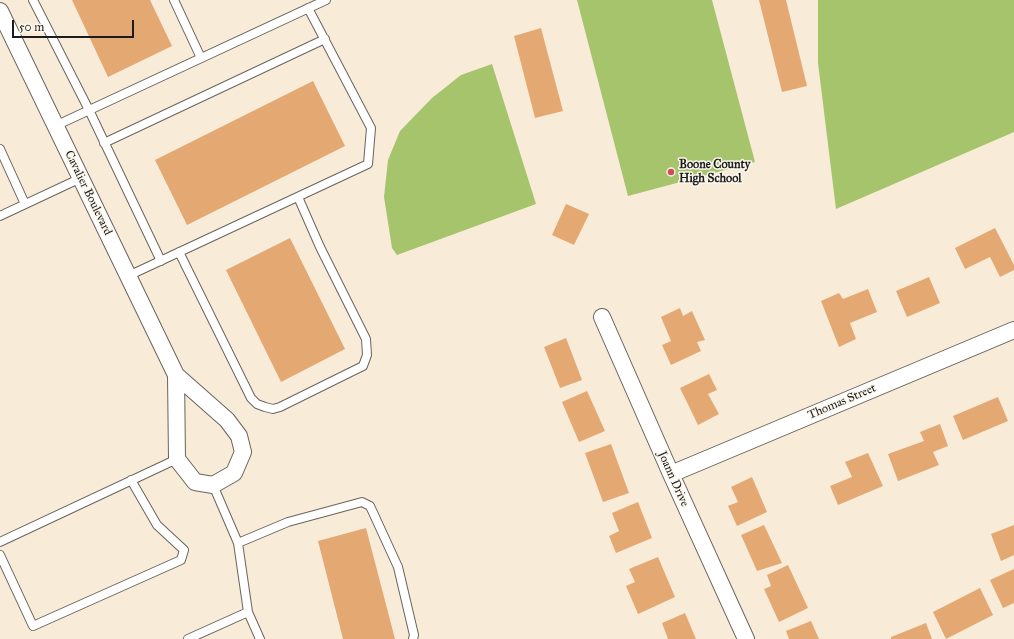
<!DOCTYPE html>
<html>
<head>
<meta charset="utf-8">
<style>
	body { margin:0 }
	#map { position:relative; width:1014px; height:639px; overflow:hidden; background:#f8ebd8; font-family:"IM FELL Great Primer",serif }
	canvas { display:block }
	.scale { position:absolute; left:12px; top:20px; width:122px; height:18px; box-sizing:border-box; border:2px solid #1c1c1c; border-top:0; padding-left:5px; font-size:12px; line-height:14px; white-space:nowrap; color:#1c1c1c; -webkit-text-stroke:3px #fbf7ec; paint-order:stroke }
</style>
</head>
<body>
<div id="map">
<canvas width="1014" height="639"></canvas>
<div class="scale">50 m</div>
</div>
<script>
const ctx = document.querySelector('canvas').getContext('2d');
ctx.lineJoin = 'round';
function fill(path, color) { ctx.fillStyle = color; ctx.fill(path, 'evenodd'); }
const poly = rows => new Path2D(rows.map(r => 'M' + r).join(''));
function trace(path, color, width, dash) { ctx.strokeStyle = color; ctx.lineWidth = width; ctx.lineCap = dash ? 'butt' : 'round'; ctx.setLineDash(dash || []); ctx.stroke(path); }
function label(font, color, halo, rows, align = 'center') {
  ctx.font = font + ' "IM FELL Great Primer",serif'; ctx.lineWidth = 3; ctx.setLineDash([]); ctx.textBaseline = 'middle'; ctx.strokeStyle = halo; ctx.fillStyle = color; for (const [text, x, y, turn = 0] of rows) {
    ctx.save(); ctx.translate(x, y); ctx.rotate((+turn || 0) * Math.PI / 180); ctx.textAlign = isNaN(turn) ? turn : align; if (halo) ctx.strokeText(text, 0, 0); ctx.fillText(text, 0, 0); ctx.restore();
  }
}
fill(poly([
	[577,0,712,0,755,162,628,196],
	[818,0,1014,0,1014,132,836,209,818,63],
	[492,64,536,204,397,255,392,248,384,197,388,160,400,131,432,98,461,75]
]), '#a5c46c');
fill(poly([
	[72,0,150,0,172,46,108,77],
	[759,0,786,0,807,86,782,92],
	[541,28,563,111,535,118,514,36],
	[313,81,345,146,187,225,155,160],
	[566,204,589,214,574,245,552,235],
	[995,228,1014,265,1014,270,1000,277,990,257,965,269,955,248],
	[290,238,345,349,281,382,226,270],
	[929,277,940,303,907,317,896,291],
	[868,289,877,312,850,323,856,339,839,347,821,301,839,293,843,299],
	[680,308,683,316,692,311,705,340,697,342,701,351,671,365,662,345,671,341,661,317],
	[566,338,582,380,560,388,544,347],
	[709,374,717,390,708,394,719,414,698,425,680,388],
	[587,391,605,431,579,442,562,402],
	[998,397,1008,421,963,440,953,416],
	[940,424,948,446,933,452,939,465,898,481,888,454,924,441,920,432],
	[611,444,629,493,603,502,585,453],
	[868,453,883,486,838,505,830,486,852,477,845,462],
	[752,477,767,512,737,526,728,506,738,502,731,487],
	[638,502,652,538,616,553,609,536,619,531,612,513],
	[764,525,782,563,757,571,741,535],
	[1014,525,1014,555,1001,561,991,534],
	[366,528,395,639,343,639,318,541],
	[658,557,675,597,638,614,626,586,635,582,629,569],
	[788,565,808,608,779,622,764,589,771,586,767,575],
	[1014,569,1014,603,1003,608,990,580],
	[980,588,993,615,946,639,933,612],
	[685,613,696,639,668,639,662,623],
	[811,621,819,639,789,639,786,631],
	[926,623,932,639,891,639,891,637]
]), '#e4a973');
const service = poly([
	[33,0,89,110,161,261],
	[174,0,201,58],
	[55,126,326,0],
	[104,143,325,39],
	[0,149,25,204],
	[0,216,81,178],
	[179,252,251,398,257,404,265,407,273,409,280,407,363,366,367,355,366,339,320,247,298,197],
	[128,276,368,164,371,128,308,8],
	[0,542,177,459],
	[238,543,288,522,362,502,370,506,398,567,414,635,413,639],
	[0,555,33,626,181,560,184,550,157,525,131,480],
	[248,612,260,639],
	[188,639,248,612,238,543,213,485]
]);
const minor = poly([
	[0,11,176,375,227,420,239,436,243,452,234,473,213,485,195,482,177,459,176,375],
	[602,317,671,474,746,639],
	[671,474,1014,330]
]);
trace(service, '#69645e', 10);
trace(minor, '#69645e', 18);
trace(service, '#fff', 8);
trace(minor, '#fff', 16);
for (const [x, y, r, color] of [
	[671,172,4,"#d1495b"]
]) { const dot = new Path2D(); dot.arc(x, y, r, 0, 2 * Math.PI); ctx.fillStyle = color; ctx.fill(dot); trace(dot, '#fbf7ec', 1.5); }
label('bold 12px', '#1c1c1c', '#fbf7ec', [
	["Boone County",679,165],
	["High School",679,179]
], 'left');
label('12px', '#1c1c1c', '#fbf7ec', [
	["Cavalier Boulevard",88,193,64],
	["Thomas Street",842,402,-23],
	["Joann Drive",673,479,66]
]);
</script>
</body>
</html>
